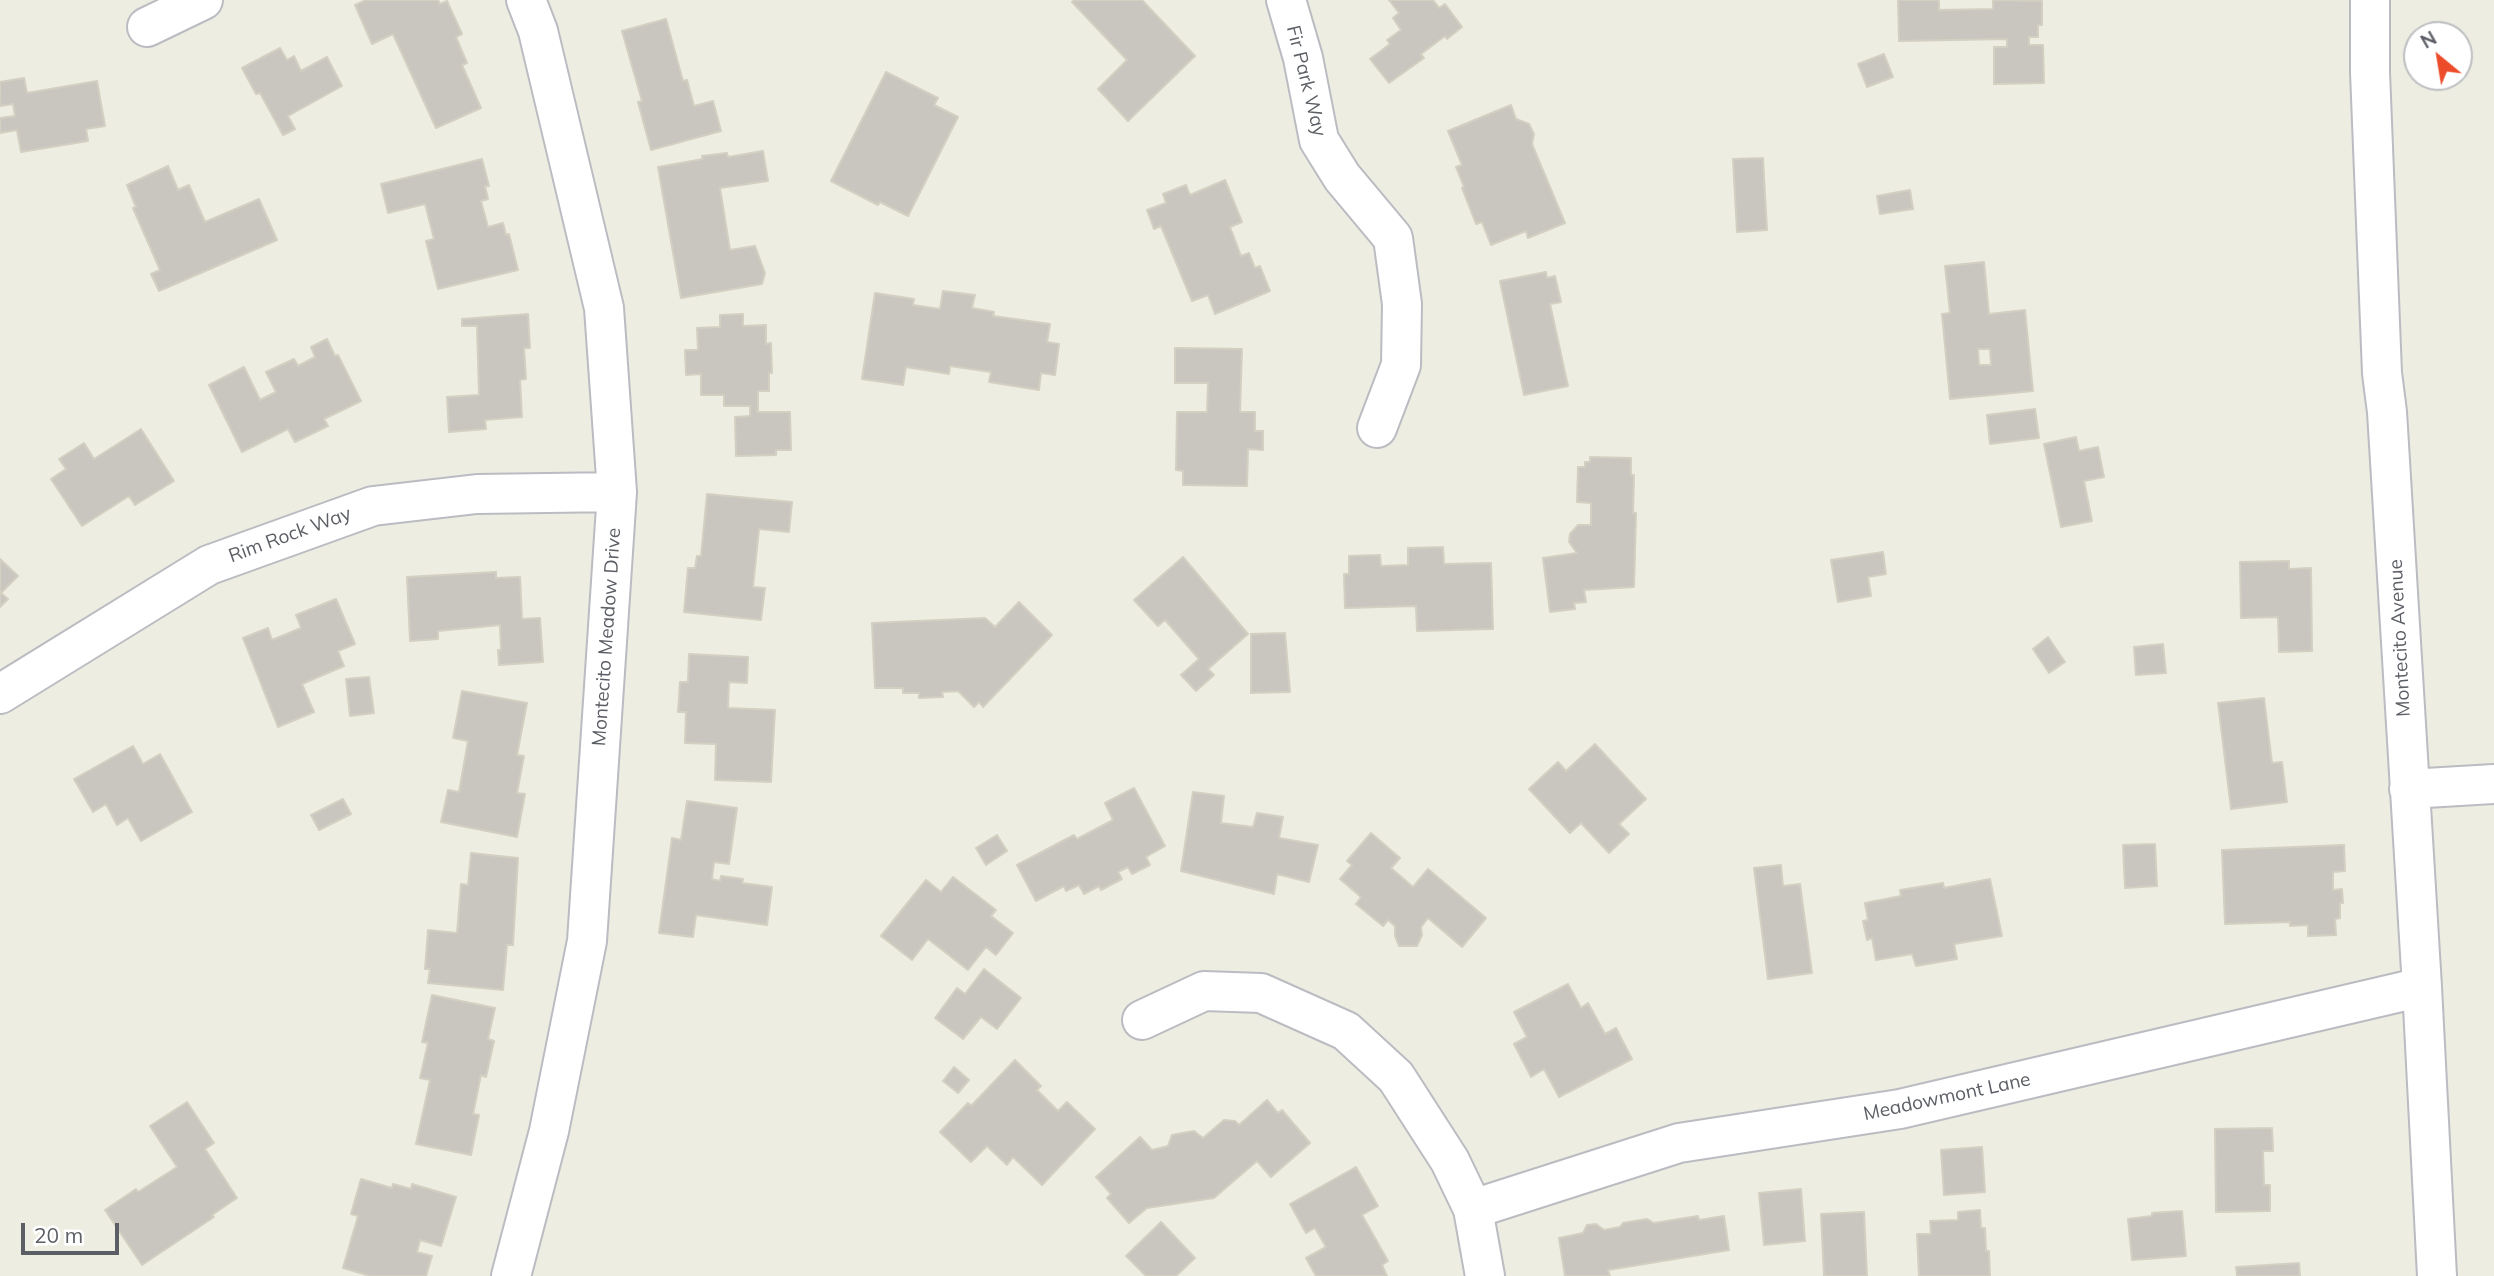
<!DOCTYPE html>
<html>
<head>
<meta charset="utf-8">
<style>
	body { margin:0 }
	#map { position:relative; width:2494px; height:1276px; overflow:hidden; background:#eeede2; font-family:Mulish,sans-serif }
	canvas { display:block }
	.north { position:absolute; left:2403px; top:21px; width:70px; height:70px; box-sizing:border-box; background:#fff; border:2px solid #bdbfc1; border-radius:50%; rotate:330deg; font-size:19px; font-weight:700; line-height:28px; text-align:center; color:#5b5e64 }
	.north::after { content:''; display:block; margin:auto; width:24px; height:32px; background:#ed4c2a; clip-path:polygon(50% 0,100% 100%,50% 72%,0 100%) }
	.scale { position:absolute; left:21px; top:1223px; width:98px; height:32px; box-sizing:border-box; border:4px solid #5b5e64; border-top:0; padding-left:9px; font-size:21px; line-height:24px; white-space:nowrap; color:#5b5e64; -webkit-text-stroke:5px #fff; paint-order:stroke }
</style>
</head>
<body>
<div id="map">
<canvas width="2494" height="1276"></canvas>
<div class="north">N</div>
<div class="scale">20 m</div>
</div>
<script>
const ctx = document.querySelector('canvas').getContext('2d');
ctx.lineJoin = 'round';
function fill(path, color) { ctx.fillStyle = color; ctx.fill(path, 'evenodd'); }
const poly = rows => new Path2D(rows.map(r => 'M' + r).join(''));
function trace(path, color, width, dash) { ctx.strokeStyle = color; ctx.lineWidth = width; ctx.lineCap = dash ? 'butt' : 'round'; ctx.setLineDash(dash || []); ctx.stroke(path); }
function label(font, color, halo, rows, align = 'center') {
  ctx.font = font + ' Mulish,sans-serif'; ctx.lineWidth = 7; ctx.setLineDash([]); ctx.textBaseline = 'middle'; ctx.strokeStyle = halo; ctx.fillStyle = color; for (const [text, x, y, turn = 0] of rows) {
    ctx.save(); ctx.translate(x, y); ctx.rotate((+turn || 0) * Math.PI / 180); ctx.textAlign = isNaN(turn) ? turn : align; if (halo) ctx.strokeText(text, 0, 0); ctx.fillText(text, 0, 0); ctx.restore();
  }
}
const building = poly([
	[366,0,438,0,440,4,447,1,462,34,456,37,467,63,462,65,481,108,436,128,393,34,372,44,355,5,366,0],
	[1074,0,1142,0,1195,56,1128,121,1098,89,1127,60,1072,2,1074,0],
	[1389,0,1433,0,1439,8,1445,4,1462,27,1447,39,1445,36,1421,54,1424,58,1389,83,1370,59,1390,44,1387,40,1401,30,1393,18,1399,13,1389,0],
	[1898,0,1939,0,1939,10,1993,9,1993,0,2042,1,2042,25,2038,25,2038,37,2029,37,2029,45,2043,45,2044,83,1994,84,1994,47,2007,47,2007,39,1899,41,1898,0],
	[666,19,683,81,687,80,694,106,713,101,721,131,651,150,638,102,642,101,622,31,666,19],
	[280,48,287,60,294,56,301,71,327,57,342,86,288,116,295,129,283,135,260,93,256,94,242,68,280,48],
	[1884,54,1893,77,1867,87,1858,64,1884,54],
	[886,72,938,98,934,105,958,117,908,216,880,202,878,205,831,181,886,72],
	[24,78,27,93,97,81,105,126,86,129,88,141,21,152,17,130,0,133,0,118,15,116,13,104,0,106,0,82,24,78],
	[1511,105,1516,119,1529,124,1534,134,1532,144,1565,223,1528,238,1526,231,1491,245,1482,222,1476,224,1462,188,1464,187,1456,167,1462,165,1448,131,1511,105],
	[763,151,768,181,720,188,730,250,755,246,765,273,762,284,681,298,658,167,703,159,702,156,727,153,728,157,763,151],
	[1763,158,1767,230,1737,232,1733,159,1763,158],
	[482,159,489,186,485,186,488,199,481,201,488,227,503,223,506,235,509,234,518,270,438,289,426,241,434,239,425,204,388,213,381,184,482,159],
	[168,166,178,190,189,185,205,222,259,199,277,240,159,291,151,274,160,270,133,208,136,207,127,185,168,166],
	[1225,180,1242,222,1230,227,1241,256,1249,253,1255,268,1260,266,1270,291,1215,314,1208,295,1192,301,1161,226,1154,229,1147,210,1166,203,1163,194,1186,185,1190,195,1225,180],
	[1910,190,1913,209,1880,214,1877,196,1910,190],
	[1984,262,1989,314,2025,310,2033,391,1950,399,1942,314,1950,313,1945,266,1984,262],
	[1978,349,1990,349,1991,365,1979,365,1978,349],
	[1546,272,1547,278,1555,276,1561,302,1550,304,1568,386,1524,395,1500,281,1546,272],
	[943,291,975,295,972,308,994,312,993,316,1050,324,1047,342,1059,344,1055,375,1041,373,1039,390,989,382,991,372,950,366,949,374,906,367,903,385,862,379,875,293,914,299,913,305,940,309,943,291],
	[528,314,530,348,524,348,526,379,520,380,522,417,485,420,486,429,449,432,447,397,479,395,477,326,462,326,462,319,528,314],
	[743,314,743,326,766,325,766,344,771,343,772,373,769,373,769,391,758,391,758,412,790,412,791,450,776,450,776,455,736,456,735,417,750,416,750,406,724,406,724,395,701,395,701,374,686,375,685,350,698,350,697,328,720,327,720,315,743,314],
	[327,339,335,356,338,355,361,401,324,419,328,426,295,442,288,429,242,452,209,385,244,367,260,400,276,392,266,372,294,359,298,366,315,357,311,347,327,339],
	[1175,348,1242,349,1240,412,1255,412,1255,431,1263,431,1263,450,1248,449,1247,486,1183,485,1183,471,1176,470,1177,412,1207,412,1208,383,1175,383,1175,348],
	[2035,409,2039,438,1990,444,1987,415,2035,409],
	[141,429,174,481,135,505,129,496,82,526,51,479,66,469,59,459,84,443,94,459,141,429],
	[2076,437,2079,451,2098,447,2104,477,2084,481,2092,521,2061,527,2044,444,2076,437],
	[1590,457,1631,458,1631,475,1634,475,1633,513,1636,513,1634,587,1584,590,1586,602,1574,603,1575,609,1550,612,1543,558,1577,553,1569,542,1570,534,1578,525,1591,525,1591,503,1577,502,1578,467,1585,467,1585,462,1590,462,1590,457],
	[707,494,792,502,789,532,759,529,753,587,765,588,761,620,684,612,688,568,695,568,697,556,701,556,707,494],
	[1443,547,1444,564,1491,563,1493,629,1417,631,1416,606,1345,608,1344,574,1349,574,1349,556,1380,555,1381,566,1408,565,1408,548,1443,547],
	[1883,552,1886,574,1868,577,1871,596,1838,602,1831,560,1883,552],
	[1183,557,1248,634,1208,669,1214,675,1196,691,1181,675,1199,659,1165,620,1158,626,1134,600,1183,557],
	[0,559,18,576,1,593,8,599,0,607,0,559],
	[2289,561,2289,569,2311,568,2312,651,2279,652,2278,617,2241,618,2240,562,2289,561],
	[496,572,496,578,520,577,522,619,540,618,543,662,499,665,498,650,501,650,500,625,438,631,438,639,410,641,407,577,496,572],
	[336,599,355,644,338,651,344,666,302,684,314,712,278,727,243,638,268,628,272,640,301,628,296,615,336,599],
	[1019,602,1052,635,983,707,979,702,974,707,958,691,942,692,943,697,919,698,919,693,903,693,903,688,875,688,872,623,985,618,995,627,1019,602],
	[1285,633,1290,692,1251,693,1251,634,1285,633],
	[2048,637,2065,662,2049,673,2033,649,2048,637],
	[2163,644,2166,673,2136,675,2134,647,2163,644],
	[689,654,748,657,747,683,729,682,728,708,775,710,771,782,715,780,716,744,685,743,686,712,678,712,680,682,688,682,689,654],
	[369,677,374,713,350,716,346,679,369,677],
	[462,691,527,703,517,755,524,756,517,793,525,794,517,837,441,822,448,790,459,792,468,741,453,738,462,691],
	[2264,698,2272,763,2282,762,2287,802,2231,809,2218,703,2264,698],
	[1595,744,1646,799,1619,824,1629,834,1609,853,1581,823,1570,833,1529,789,1558,762,1566,771,1595,744],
	[133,746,143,764,160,754,192,812,141,841,128,818,117,825,106,804,93,812,74,779,133,746],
	[1134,788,1165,846,1146,857,1150,865,1132,874,1128,867,1118,872,1122,879,1101,890,1099,886,1084,894,1079,885,1066,891,1064,886,1036,901,1017,865,1074,835,1077,839,1113,820,1105,803,1134,788],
	[1193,792,1224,796,1221,823,1253,827,1257,813,1283,817,1279,838,1318,845,1309,882,1277,874,1274,894,1181,871,1193,792],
	[343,799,351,814,319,830,311,815,343,799],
	[687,801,737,808,729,864,714,862,712,879,720,881,721,876,743,879,742,883,772,887,767,925,696,915,693,937,659,933,672,838,681,840,687,801],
	[1371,833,1400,858,1391,868,1413,887,1428,869,1486,918,1462,947,1428,918,1421,927,1422,935,1417,946,1399,946,1395,936,1395,926,1388,920,1383,926,1356,904,1361,897,1340,879,1352,865,1347,861,1371,833],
	[997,835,1007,851,986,865,976,848,997,835],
	[2155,844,2157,886,2125,888,2123,845,2155,844],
	[2344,845,2345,871,2333,872,2333,890,2342,889,2343,903,2340,903,2340,918,2335,919,2336,935,2308,936,2308,925,2290,926,2290,922,2225,924,2222,850,2344,845],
	[471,853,518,858,513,945,507,945,503,990,428,983,430,969,425,969,428,930,457,933,461,884,468,885,471,853],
	[1781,865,1783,886,1800,884,1812,973,1768,979,1754,868,1781,865],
	[953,877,996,910,991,916,1013,933,996,955,986,947,968,970,928,939,912,960,881,936,926,880,941,892,953,877],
	[1990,879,2002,936,1954,944,1957,959,1916,966,1912,954,1876,960,1872,938,1867,940,1863,921,1868,920,1865,903,1901,896,1900,890,1943,883,1944,888,1990,879],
	[984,969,1021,998,997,1029,981,1017,963,1039,935,1018,957,988,965,994,984,969],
	[1568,984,1581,1008,1588,1003,1605,1034,1616,1028,1632,1059,1559,1097,1544,1069,1531,1077,1514,1044,1527,1037,1514,1012,1568,984],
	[432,995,495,1008,488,1039,494,1041,486,1077,481,1075,473,1114,479,1115,471,1155,416,1144,430,1080,420,1078,428,1043,422,1042,432,995],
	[1015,1060,1041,1086,1037,1090,1058,1111,1067,1102,1095,1129,1042,1185,1013,1157,1007,1165,987,1146,971,1162,940,1132,968,1103,971,1106,1015,1060],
	[954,1067,969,1080,958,1093,943,1081,954,1067],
	[1267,1100,1278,1113,1282,1110,1310,1143,1271,1177,1257,1161,1214,1198,1147,1208,1129,1223,1107,1198,1111,1194,1096,1177,1140,1137,1152,1150,1168,1146,1172,1135,1194,1131,1203,1138,1224,1120,1235,1121,1239,1125,1267,1100],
	[187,1102,214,1143,205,1149,237,1198,212,1215,214,1217,142,1265,105,1210,136,1189,138,1192,177,1167,150,1126,187,1102],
	[2272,1128,2273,1151,2263,1151,2264,1185,2270,1185,2270,1211,2216,1212,2215,1129,2272,1128],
	[1982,1147,1985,1192,1944,1195,1941,1150,1982,1147],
	[1356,1167,1378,1206,1362,1215,1388,1261,1382,1265,1387,1276,1316,1276,1306,1258,1326,1247,1315,1228,1306,1233,1290,1204,1356,1167],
	[361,1179,392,1188,393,1184,411,1189,412,1184,456,1197,441,1246,420,1240,417,1252,432,1256,426,1276,370,1276,343,1268,358,1216,351,1214,361,1179],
	[1801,1189,1805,1241,1764,1245,1759,1193,1801,1189],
	[1980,1210,1981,1228,1985,1228,1986,1251,1989,1251,1990,1276,1919,1276,1917,1234,1931,1234,1930,1221,1958,1220,1958,1212,1980,1210],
	[2182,1211,2186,1256,2132,1260,2128,1219,2152,1216,2152,1213,2182,1211],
	[1864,1212,1867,1276,1824,1276,1821,1214,1864,1212],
	[1698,1216,1699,1220,1724,1216,1729,1250,1608,1270,1610,1276,1565,1276,1559,1238,1583,1233,1587,1225,1596,1224,1604,1230,1620,1227,1623,1223,1647,1219,1654,1223,1698,1216],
	[1161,1222,1195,1258,1176,1276,1146,1276,1126,1256,1161,1222],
	[2299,1263,2300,1276,2237,1276,2236,1267,2299,1263]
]);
fill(building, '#c9c6c0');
trace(building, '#d3cfc1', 2);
const minor = poly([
	[1286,0,1303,58,1319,140,1342,177,1393,238,1402,304,1401,365,1377,428],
	[2370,0,2370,72,2382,373,2387,412,2422,987,2437,1276],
	[147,27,203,0],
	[0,694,209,565,373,506,477,494,617,492],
	[2409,789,2494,784],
	[1142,1020,1204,991,1261,993,1346,1031,1396,1077,1450,1161,1473,1209,1485,1276],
	[1473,1209,1679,1143,1900,1109,2422,987],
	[511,1276,549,1131,587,941,617,492,604,308,538,31,526,0]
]);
trace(minor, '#babcc2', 42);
trace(minor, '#fff', 38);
label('19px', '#5b5e64', '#fff', [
	["Fir Park Way",1306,81,76],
	["Rim Rock Way",290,535,-20],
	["Montecito Meadow Drive",607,637,-86],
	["Montecito Avenue",2400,638,-93],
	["Meadowmont Lane",1947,1097,-12]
]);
</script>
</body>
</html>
